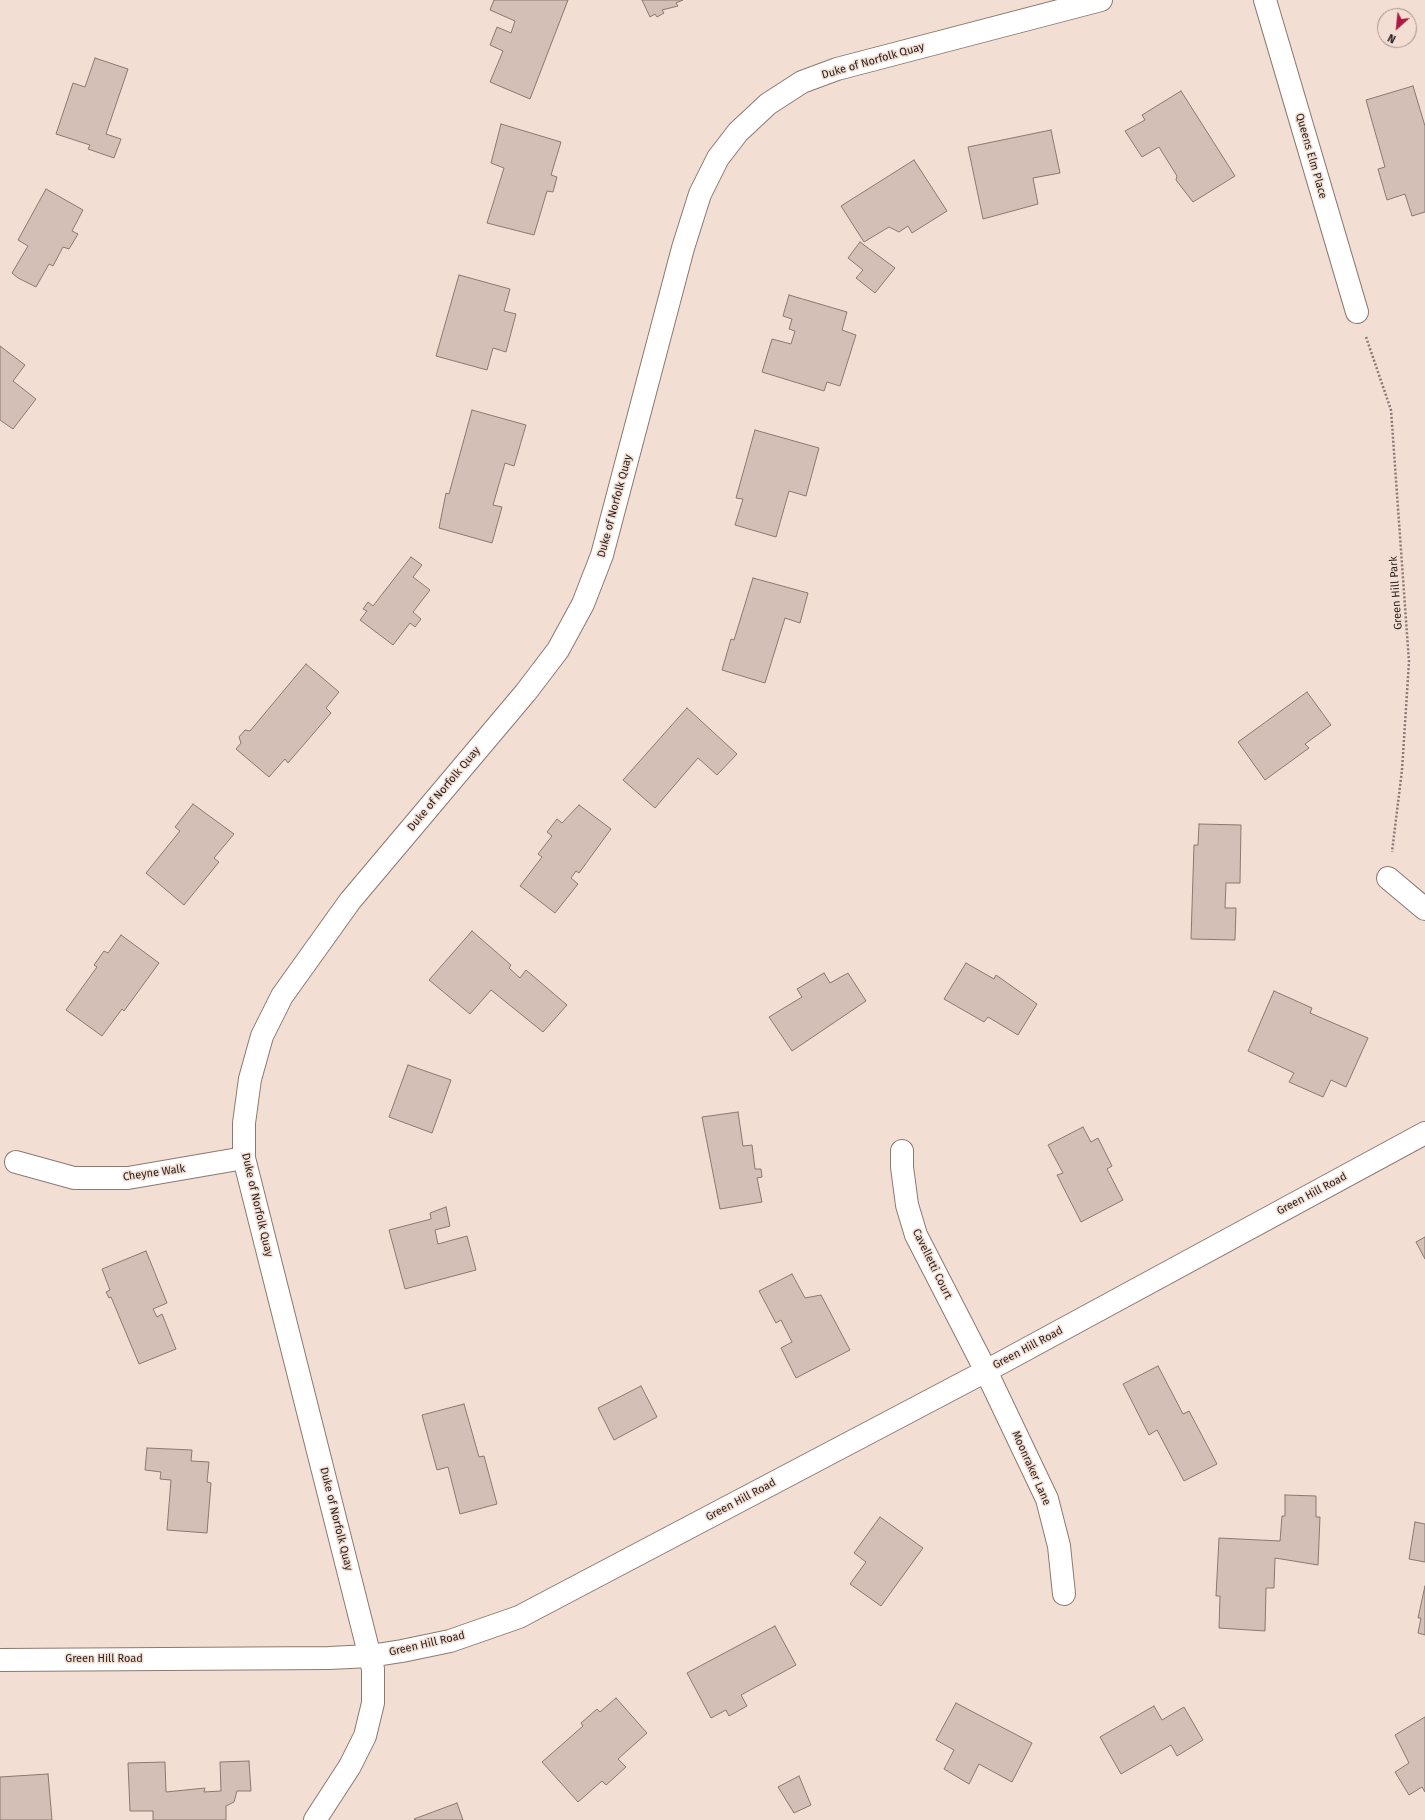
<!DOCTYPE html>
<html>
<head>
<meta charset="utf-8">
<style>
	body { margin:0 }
	#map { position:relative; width:1425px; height:1820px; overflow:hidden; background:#f3ded4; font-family:"Fira Sans",sans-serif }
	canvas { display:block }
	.north { position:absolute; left:1377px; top:8px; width:40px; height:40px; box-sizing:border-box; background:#f3ded4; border:1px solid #a3938c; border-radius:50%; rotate:207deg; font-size:11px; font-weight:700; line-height:16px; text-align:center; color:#2b2320 }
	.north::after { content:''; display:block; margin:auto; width:14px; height:18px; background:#ad1941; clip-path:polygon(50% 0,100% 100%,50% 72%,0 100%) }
</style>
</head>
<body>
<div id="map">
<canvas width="1425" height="1820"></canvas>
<div class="north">N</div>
</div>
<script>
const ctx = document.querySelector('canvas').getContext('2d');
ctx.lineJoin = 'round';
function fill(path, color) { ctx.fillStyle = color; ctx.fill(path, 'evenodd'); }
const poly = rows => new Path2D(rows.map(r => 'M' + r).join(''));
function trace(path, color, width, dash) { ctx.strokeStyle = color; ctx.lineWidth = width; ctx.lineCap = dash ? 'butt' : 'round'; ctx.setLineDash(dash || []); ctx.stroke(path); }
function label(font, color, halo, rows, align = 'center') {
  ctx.font = font + ' "Fira Sans",sans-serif'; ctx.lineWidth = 3; ctx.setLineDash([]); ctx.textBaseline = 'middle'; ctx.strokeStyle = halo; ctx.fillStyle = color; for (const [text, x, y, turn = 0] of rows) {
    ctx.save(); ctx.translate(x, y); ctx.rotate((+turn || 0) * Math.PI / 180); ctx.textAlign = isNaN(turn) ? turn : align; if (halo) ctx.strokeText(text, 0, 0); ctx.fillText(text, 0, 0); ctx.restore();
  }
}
const building = poly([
	[494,0,568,0,530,99,490,82,503,51,490,45,497,27,511,33,515,21,490,10,494,0],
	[642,0,683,0,676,3,678,6,662,10,664,13,657,17,655,14,650,17,642,0],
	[95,58,128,69,106,134,121,139,114,158,88,149,90,145,56,134,73,83,85,87,95,58],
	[1413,86,1425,126,1425,212,1412,216,1405,194,1387,200,1378,169,1385,167,1366,100,1413,86],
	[1181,91,1235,176,1193,202,1176,180,1177,176,1159,147,1142,157,1125,131,1145,120,1142,115,1181,91],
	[501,124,561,142,551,175,557,177,553,192,547,191,534,235,487,223,504,168,491,163,501,124],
	[1051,130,1060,173,1033,178,1038,204,983,219,968,147,1051,130],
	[914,160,947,211,912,233,908,226,899,232,889,227,864,242,841,206,914,160],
	[46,189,83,210,72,231,78,234,69,249,63,247,53,266,49,264,36,287,18,278,12,273,28,246,18,240,46,189],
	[860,242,895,268,875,293,856,278,863,270,848,258,860,242],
	[459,275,510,289,504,311,516,314,506,352,493,348,487,370,436,356,459,275],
	[789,295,847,312,842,330,856,335,840,386,827,382,824,391,762,372,772,339,791,344,795,331,789,329,792,319,783,316,789,295],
	[0,346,25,365,13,381,36,399,13,429,0,420,0,346],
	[472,410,526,425,514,466,505,463,493,505,502,507,492,543,439,528,446,493,449,494,472,410],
	[755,430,819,448,806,496,789,491,776,537,735,525,743,499,736,498,755,430],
	[411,557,422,565,413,577,430,590,413,612,421,619,415,627,410,623,393,645,360,620,367,611,363,609,368,602,373,606,411,557],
	[753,578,808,593,800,623,785,618,765,683,722,670,731,639,734,640,753,578],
	[306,664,339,692,326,708,331,713,288,763,285,759,269,777,236,749,241,743,239,737,245,730,250,731,306,664],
	[1307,692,1331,725,1305,744,1309,748,1265,780,1238,742,1307,692],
	[687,708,737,754,717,775,698,758,655,808,623,780,687,708],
	[193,804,234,834,214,858,219,862,184,905,146,873,180,831,175,827,193,804],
	[579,805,611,829,579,873,576,871,571,878,578,884,555,913,520,886,542,857,538,854,552,836,547,832,557,819,562,823,579,805],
	[1199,824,1241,825,1240,883,1226,883,1225,908,1236,908,1235,940,1191,939,1194,845,1198,845,1199,824],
	[472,931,511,965,509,968,520,978,526,970,567,1005,543,1032,491,990,470,1014,429,980,472,931],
	[121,935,159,963,124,1011,122,1009,102,1036,66,1010,97,967,94,965,104,951,108,953,121,935],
	[966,963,994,979,996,975,1037,1004,1018,1035,988,1017,984,1022,944,999,966,963],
	[824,973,830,983,848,973,866,1001,792,1051,769,1017,802,997,797,989,824,973],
	[1274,991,1312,1008,1310,1013,1368,1038,1346,1087,1331,1080,1323,1097,1289,1082,1294,1073,1248,1051,1274,991],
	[408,1065,451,1080,432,1133,389,1117,408,1065],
	[738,1112,743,1146,752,1145,755,1169,761,1169,762,1177,757,1178,762,1202,720,1209,702,1117,738,1112],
	[1083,1127,1091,1142,1098,1138,1112,1166,1107,1169,1123,1200,1081,1222,1057,1175,1063,1173,1048,1145,1083,1127],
	[446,1207,450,1226,435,1230,438,1244,467,1236,476,1270,405,1289,389,1230,431,1219,430,1213,446,1207],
	[1425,1237,1425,1259,1416,1242,1425,1237],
	[146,1251,167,1303,153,1309,157,1317,162,1314,176,1349,139,1364,111,1297,109,1298,106,1292,110,1290,102,1269,146,1251],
	[792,1274,805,1298,821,1295,850,1350,796,1378,781,1348,792,1342,781,1320,776,1323,759,1291,792,1274],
	[1158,1366,1183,1414,1189,1411,1217,1464,1184,1481,1157,1430,1149,1435,1123,1384,1158,1366],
	[641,1386,657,1417,614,1440,598,1408,641,1386],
	[464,1404,479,1457,484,1456,497,1504,460,1514,448,1467,437,1470,422,1415,464,1404],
	[147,1448,192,1450,191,1461,209,1462,207,1482,211,1483,207,1533,167,1530,171,1480,160,1479,161,1472,145,1470,147,1448],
	[1285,1495,1316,1496,1316,1517,1320,1517,1318,1565,1275,1558,1274,1588,1266,1588,1265,1631,1219,1628,1220,1596,1216,1596,1219,1538,1280,1541,1282,1516,1285,1516,1285,1495],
	[880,1517,923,1548,881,1606,850,1584,866,1562,854,1553,880,1517],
	[1415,1522,1425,1524,1425,1562,1409,1559,1415,1522],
	[1425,1586,1425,1635,1418,1633,1421,1618,1418,1618,1425,1586],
	[775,1626,796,1665,741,1695,747,1706,729,1716,726,1710,711,1718,687,1673,775,1626],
	[616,1698,647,1733,618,1759,626,1767,606,1785,602,1781,578,1802,542,1762,583,1726,581,1723,597,1709,600,1712,616,1698],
	[956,1703,1032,1743,1012,1782,979,1764,969,1784,944,1769,954,1750,936,1740,956,1703],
	[1154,1706,1162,1720,1184,1707,1203,1740,1177,1756,1171,1745,1121,1774,1100,1737,1154,1706],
	[1425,1717,1425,1792,1422,1787,1409,1795,1395,1772,1409,1763,1395,1735,1425,1717],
	[249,1761,251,1791,237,1791,234,1802,226,1806,226,1820,153,1820,153,1811,130,1811,128,1763,165,1762,166,1792,205,1788,204,1792,221,1791,220,1762,249,1761],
	[48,1774,52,1820,0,1820,0,1777,48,1774],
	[799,1776,811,1805,794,1813,778,1787,799,1776],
	[457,1803,463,1820,415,1820,414,1819,457,1803]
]);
fill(building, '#d4bfb6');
trace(building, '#8b7870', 1);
const street = poly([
	[1265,0,1357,312],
	[1388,878,1425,909],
	[902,1151,902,1167,907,1205,916,1235,986,1371,1047,1499,1059,1546,1064,1594],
	[16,1162,74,1178,128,1178,244,1158],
	[0,1660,329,1658,370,1656,402,1651,450,1641,519,1617,986,1371,1425,1133],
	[315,1820,350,1766,365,1736,373,1703,373,1669,244,1158,244,1123,250,1079,262,1036,282,996,350,901,526,692,558,650,583,604,602,555,683,248,700,194,718,158,738,132,768,104,802,82,837,69,1101,0]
]);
trace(street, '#8c7970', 24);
trace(poly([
	[1366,337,1391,410,1409,662,1402,770,1392,852]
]), '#877973', 2.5, [2, 2]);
trace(street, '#fff', 22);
label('11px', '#2b2320', '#f3ded4', [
	["Duke of Norfolk Quay",873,61,-16],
	["Queens Elm Place",1311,156,74],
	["Duke of Norfolk Quay",615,506,-75],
	["Green Hill Park",1396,593,-94],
	["Duke of Norfolk Quay",444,789,-50],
	["Cheyne Walk",154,1173,-8],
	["Green Hill Road",1312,1194,-28],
	["Duke of Norfolk Quay",257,1205,77],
	["Cavelletti Court",932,1264,64],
	["Green Hill Road",1028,1348,-28],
	["Moonraker Lane",1031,1468,66],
	["Green Hill Road",741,1500,-28],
	["Duke of Norfolk Quay",336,1519,76],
	["Green Hill Road",427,1644,-13],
	["Green Hill Road",104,1659]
]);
</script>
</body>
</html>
